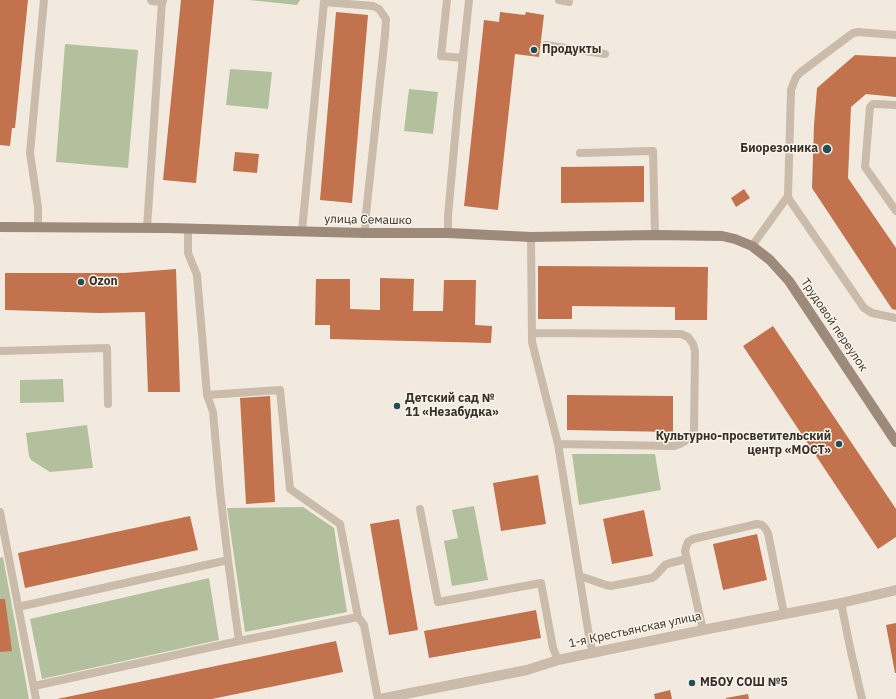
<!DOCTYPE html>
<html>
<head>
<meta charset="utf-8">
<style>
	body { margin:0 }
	canvas { display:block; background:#f2eade }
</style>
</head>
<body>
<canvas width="896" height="699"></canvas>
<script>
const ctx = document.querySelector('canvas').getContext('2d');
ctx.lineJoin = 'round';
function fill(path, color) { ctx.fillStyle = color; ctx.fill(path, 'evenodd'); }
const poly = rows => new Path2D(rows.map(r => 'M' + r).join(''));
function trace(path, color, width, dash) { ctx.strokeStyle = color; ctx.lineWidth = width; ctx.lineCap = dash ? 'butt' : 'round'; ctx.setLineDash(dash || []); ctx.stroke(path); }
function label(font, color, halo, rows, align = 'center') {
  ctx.font = font + ' "IBM Plex Sans",sans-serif'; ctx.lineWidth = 3; ctx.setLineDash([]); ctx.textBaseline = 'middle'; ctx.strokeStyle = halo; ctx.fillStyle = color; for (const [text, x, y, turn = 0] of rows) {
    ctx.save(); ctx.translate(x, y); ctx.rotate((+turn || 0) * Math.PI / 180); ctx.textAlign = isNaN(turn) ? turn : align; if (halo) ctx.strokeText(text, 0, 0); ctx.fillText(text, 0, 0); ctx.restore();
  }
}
fill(poly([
	[249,0,300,0,297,5],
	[65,44,138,50,128,168,56,162],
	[230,69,272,72,268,109,226,105],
	[409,89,438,92,433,134,404,131],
	[63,379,64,402,20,403,20,380],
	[87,425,93,468,50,472,31,460,29,456,26,433],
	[572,454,655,454,661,490,579,505],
	[474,506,488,580,452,586,444,541,458,538,452,510],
	[303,507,334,528,347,612,245,632,227,508],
	[3,557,29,699,0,699,0,558],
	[209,578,219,640,42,679,30,619]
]), '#b2c09e');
fill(poly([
	[0,0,28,0,15,128,12,128,10,146,0,145],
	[181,0,214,0,196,183,163,180],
	[336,12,368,15,352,203,320,200],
	[500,12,525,15,526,12,544,15,539,57,515,54,498,210,464,206,484,20,499,22],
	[855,55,896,57,896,97,866,94,851,107,848,178,896,248,896,310,892,309,812,188,814,125,817,88],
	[235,152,259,154,257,173,233,171],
	[644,166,644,202,561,203,561,167],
	[744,189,750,198,736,207,731,198],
	[538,266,708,267,707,320,675,320,675,307,572,306,572,319,538,319],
	[176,269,180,392,148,392,145,312,99,313,5,310,5,273,124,273],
	[380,278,414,279,413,311,443,311,444,280,476,280,475,325,492,326,491,343,330,339,330,325,315,325,316,279,350,279,350,309,380,310],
	[773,326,896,509,896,537,878,549,743,346],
	[567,395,673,396,673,432,567,430],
	[270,396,275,502,246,504,240,398],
	[538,475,546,524,501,531,493,483],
	[644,510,653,556,612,564,603,519],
	[190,516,198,550,25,588,18,553],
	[399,519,418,630,389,635,370,524],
	[757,534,767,580,723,590,713,544],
	[0,599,5,599,12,651,0,652],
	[536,610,541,638,429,658,424,631],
	[896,623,896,673,895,673,886,625],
	[336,641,343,672,212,699,57,699],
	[670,690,672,699,655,699,654,694],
	[748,694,749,699,726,699,726,698]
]), '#c2724c');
trace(poly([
	[447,0,441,56,463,58],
	[559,0,569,2],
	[896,35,858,32,853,33,801,72,796,77,791,90,788,196,789,199,864,308,872,313,896,318],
	[546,45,605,54],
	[896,105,875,104,873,104,870,107,865,167,896,211],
	[580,153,653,151,655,235],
	[38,228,38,207,30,153,44,0],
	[147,228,162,1],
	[188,229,188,253,197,275,207,395,280,390,290,489,340,524,358,617,364,625,378,699],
	[302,231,324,2,373,6,379,9,386,19,385,35,366,214,365,233],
	[448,233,448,216,458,104,469,0],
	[531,237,532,342,558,444,590,642,593,653],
	[752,246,788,196],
	[532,333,681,334,688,337,693,344,695,351,694,431,691,436,687,440,680,444,674,446,558,444],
	[0,351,107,348,108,404],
	[207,395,213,412,220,491,228,560,239,641,358,617],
	[420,509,438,602,541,583,553,648,558,660],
	[0,512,36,699],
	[580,576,606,585,611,586,652,578,656,575,665,565,670,563,687,559],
	[841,603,851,652,862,699],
	[18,607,228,560],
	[703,630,685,551,686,547,688,542,693,539,757,524,762,525,765,528,768,533,784,614],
	[34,686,239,641]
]), '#cabbaa', 8);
trace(poly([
	[152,0,162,1],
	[380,699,527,670,558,660,703,630,841,603,896,590]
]), '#cabbaa', 10);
trace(poly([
	[0,227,165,228,365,233,448,233,531,237,655,235,722,236,735,239,752,246,770,260,789,281,896,442]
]), '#9d8a7b', 10);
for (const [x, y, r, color] of [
	[534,50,4,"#204f57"],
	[827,149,5,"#204f57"],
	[81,282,4,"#204f57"],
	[397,406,4,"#204f57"],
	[839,444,4,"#204f57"],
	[692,683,4,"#204f57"]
]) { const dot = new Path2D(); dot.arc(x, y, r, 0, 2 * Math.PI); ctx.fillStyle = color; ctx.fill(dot); trace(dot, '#f9f4ea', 1.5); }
label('bold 12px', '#372f29', '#f9f4ea', [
	["Продукты",542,50],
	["Биорезоника",818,149,"right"],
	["Ozon",89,282],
	["Детский сад №",405,399],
	["11 «Незабудка»",405,413],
	["Культурно-просветительский",831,437,"right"],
	["центр «МОСТ»",831,451,"right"],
	["МБОУ СОШ №5",700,683]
], 'left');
label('12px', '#372f29', '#f9f4ea', [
	["улица Семашко",368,220,1],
	["Трудовой переулок",834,325,56],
	["1-я Крестьянская улица",635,630,-12]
]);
</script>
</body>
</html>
